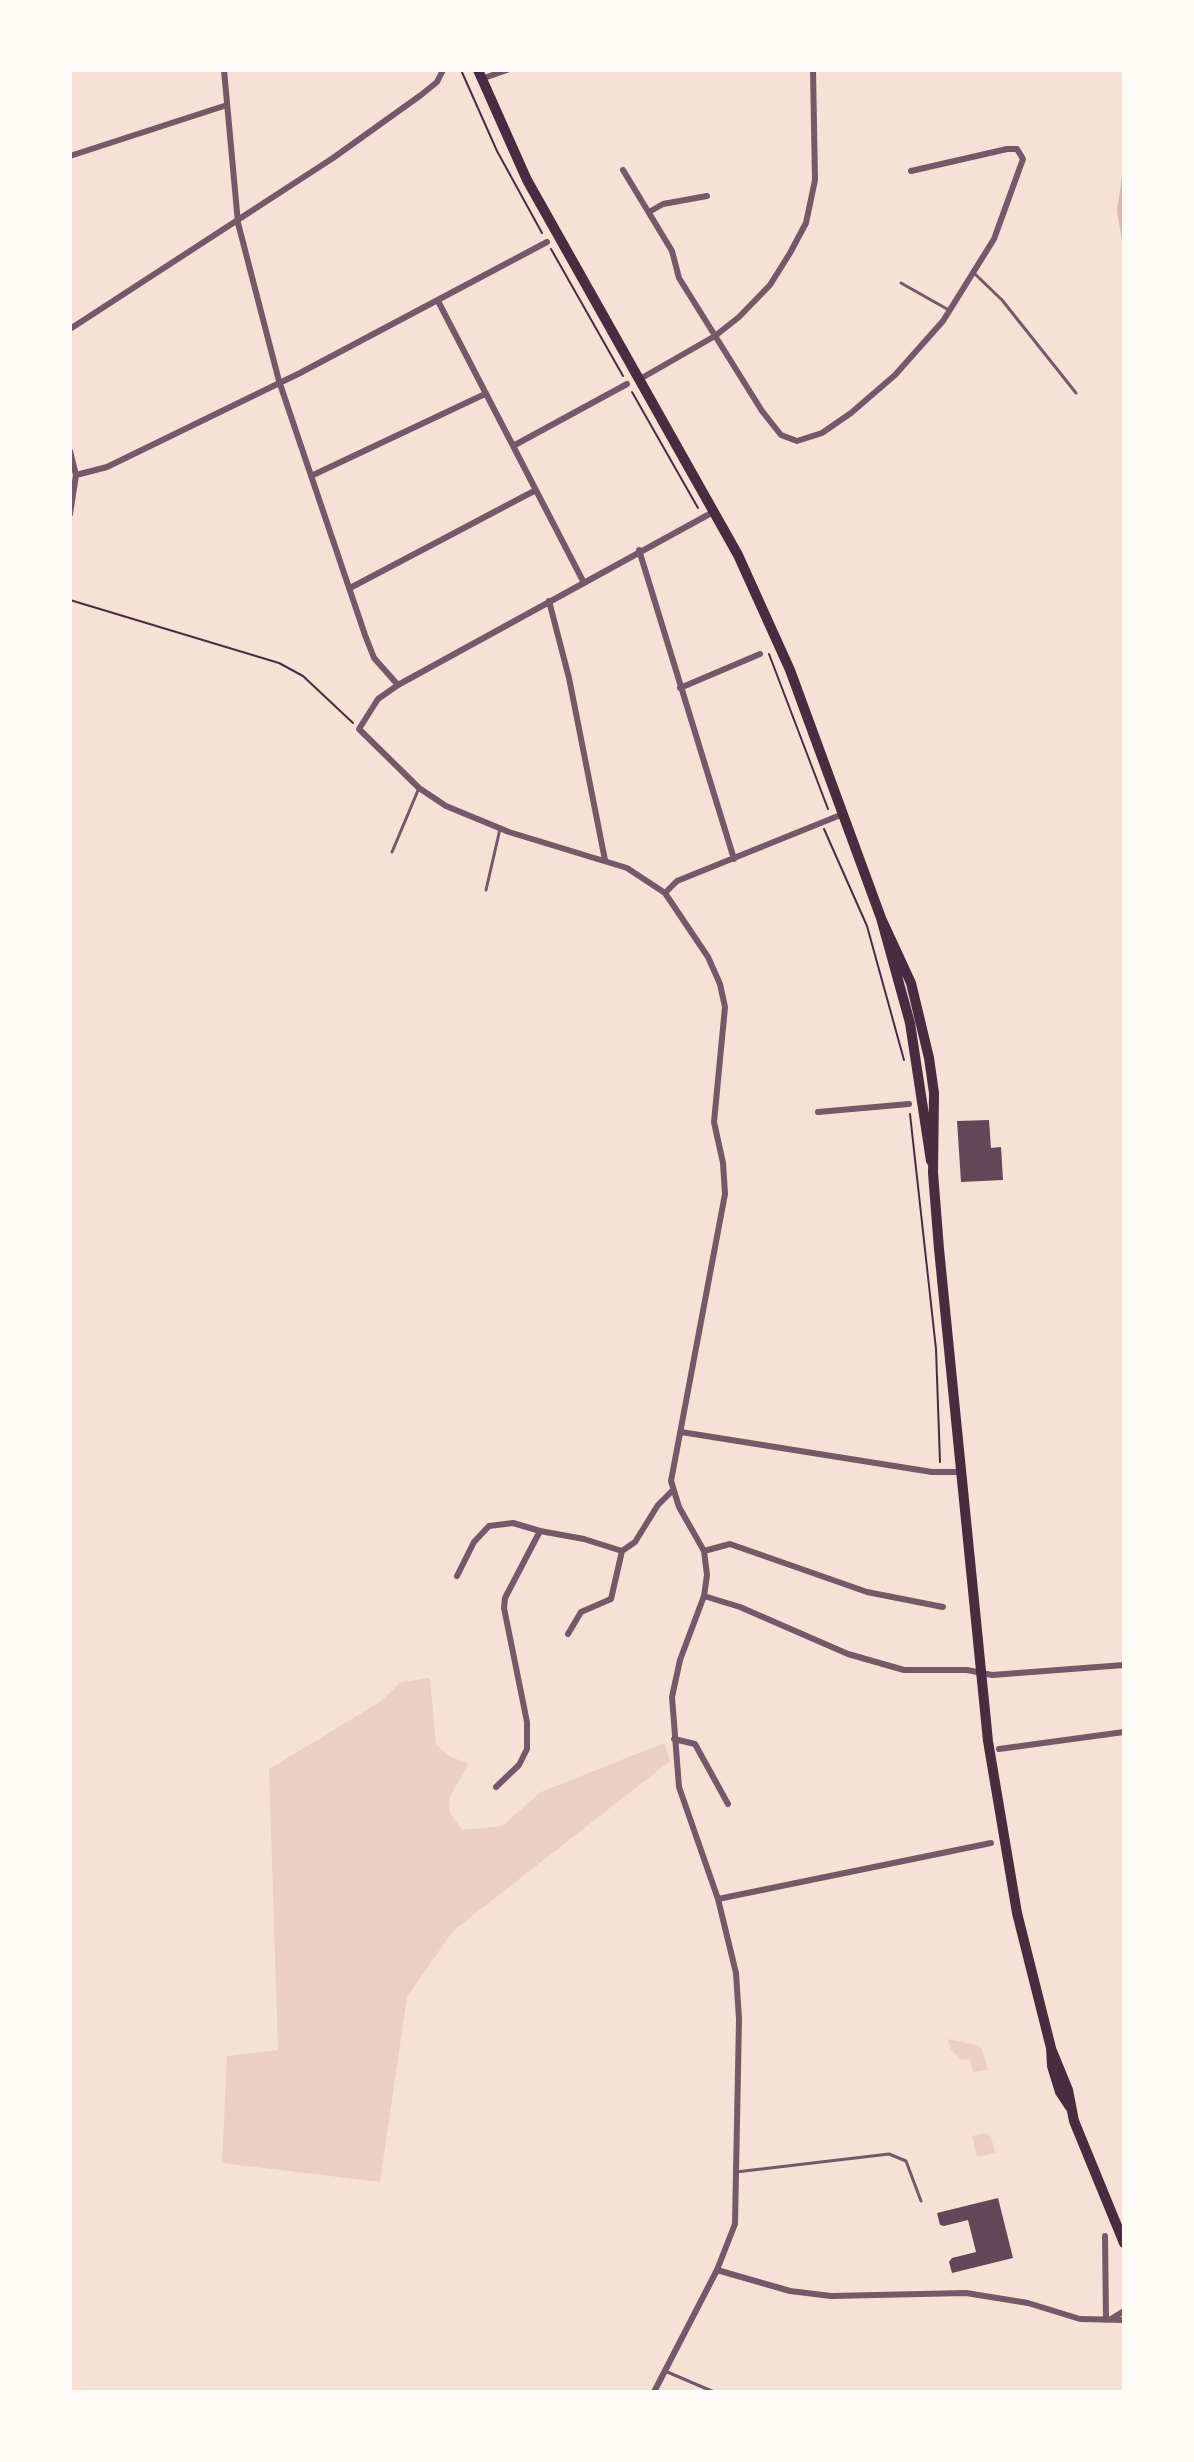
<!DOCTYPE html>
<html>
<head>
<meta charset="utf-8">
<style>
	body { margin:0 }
	#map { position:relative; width:1194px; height:2462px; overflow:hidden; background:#f7e1d7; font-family:Manrope,sans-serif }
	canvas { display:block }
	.frame { position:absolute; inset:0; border:72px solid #fffaf5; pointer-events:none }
</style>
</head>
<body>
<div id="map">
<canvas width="1194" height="2462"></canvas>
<div class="frame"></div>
</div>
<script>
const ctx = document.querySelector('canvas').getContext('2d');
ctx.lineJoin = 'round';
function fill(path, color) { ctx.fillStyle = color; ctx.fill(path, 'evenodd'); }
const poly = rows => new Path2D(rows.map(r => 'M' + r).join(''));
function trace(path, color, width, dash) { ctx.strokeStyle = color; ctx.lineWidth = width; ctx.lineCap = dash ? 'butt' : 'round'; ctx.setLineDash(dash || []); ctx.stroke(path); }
fill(poly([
	[430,1678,436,1745,451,1757,469,1764,449,1798,450,1813,462,1830,502,1826,541,1792,664,1743,670,1761,453,1931,407,1997,380,2182,222,2163,227,2056,278,2050,269,1769,380,1702,401,1682],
	[948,2039,977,2045,982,2049,988,2070,973,2072,970,2059,962,2060,951,2050],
	[986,2133,991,2136,995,2153,977,2157,972,2136]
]), '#ebcfc5');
fill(poly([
	[1124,162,1124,253,1117,211]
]), '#dcb8b0');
fill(poly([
	[989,1120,991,1148,1001,1147,1003,1180,961,1182,957,1121],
	[998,2198,1013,2258,952,2273,949,2262,952,2258,976,2252,968,2220,944,2226,940,2225,937,2213]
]), '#644757');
trace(poly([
	[461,70,497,151,542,233],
	[551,249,623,376],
	[632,392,698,508],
	[70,600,279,663,303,676,353,723],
	[769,654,828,809],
	[824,829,867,926,904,1060],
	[910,1114,936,1349,940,1462]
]), '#4a2c40', 2);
trace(poly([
	[975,274,1002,300,1076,393],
	[901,283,947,309],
	[392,852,419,788],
	[486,890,500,829],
	[736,2172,889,2154,906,2161,921,2201],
	[665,2371,714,2392]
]), '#755966', 3);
trace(poly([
	[224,70,238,223,279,381,365,635,374,658,398,685],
	[481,79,507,70],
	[70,156,227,105],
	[623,170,672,251,679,278,762,411,781,435,797,441,822,433,851,413,895,375,943,321,994,239,1023,159,1017,149,1007,149,911,171],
	[649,212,663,204,707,196],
	[438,301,583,581],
	[70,329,333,158,421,95,437,82,443,70],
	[640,379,715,336,739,317,770,285,790,253,806,223,815,180,813,70],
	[513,446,627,384],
	[70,451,76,475,70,514],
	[76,475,107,467,300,373,547,242],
	[311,476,485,394],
	[715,511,398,685,378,699,359,729,419,788,446,806,509,832,627,868,665,893,677,881,843,814],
	[639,550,734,859],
	[350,588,536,490],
	[549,601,569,678,605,860],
	[680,688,760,654],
	[818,1112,909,1104],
	[681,1432,932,1472,960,1472],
	[704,1551,730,1544,867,1592,943,1607],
	[457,1576,474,1542,489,1526,513,1523,540,1531],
	[704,1596,740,1607,848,1654,904,1670,967,1670,992,1675,1124,1665],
	[568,1634,581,1612,611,1599,622,1551],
	[674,1739,695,1744,728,1804],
	[999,1749,1124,1732],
	[496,1787,519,1765,527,1749,527,1722,504,1608,505,1598,540,1531,584,1539,622,1551,635,1542,658,1505,672,1491],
	[718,1899,991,1843],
	[1105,2236,1106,2320],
	[717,2270,790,2291,831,2296,966,2293,1028,2303,1080,2319,1124,2320],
	[1111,2319,1124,2311],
	[654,2392,717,2270,735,2224,739,2019,736,1973,718,1899,679,1787,672,1697,680,1660,704,1596,707,1575,704,1551,679,1507,671,1481,725,1194,723,1163,714,1122,725,1007,720,984,708,957,665,893]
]), '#755966', 6);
trace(poly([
	[478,70,527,180,738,555,790,670,881,918,910,1023,931,1161],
	[881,918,911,983,929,1058,934,1093,933,1173,939,1249,988,1741,1017,1913,1051,2048,1052,2066,1060,2092,1070,2107],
	[1052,2051,1068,2090,1074,2121,1124,2243]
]), '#4a2c40', 10);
</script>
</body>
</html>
